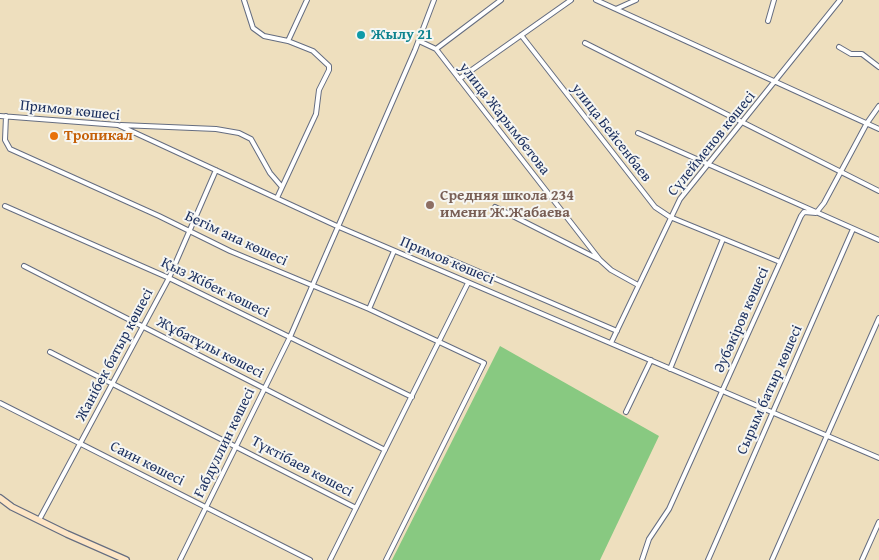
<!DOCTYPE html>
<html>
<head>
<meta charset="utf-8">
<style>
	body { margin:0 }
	canvas { display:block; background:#eedfbe }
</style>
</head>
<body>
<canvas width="879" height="560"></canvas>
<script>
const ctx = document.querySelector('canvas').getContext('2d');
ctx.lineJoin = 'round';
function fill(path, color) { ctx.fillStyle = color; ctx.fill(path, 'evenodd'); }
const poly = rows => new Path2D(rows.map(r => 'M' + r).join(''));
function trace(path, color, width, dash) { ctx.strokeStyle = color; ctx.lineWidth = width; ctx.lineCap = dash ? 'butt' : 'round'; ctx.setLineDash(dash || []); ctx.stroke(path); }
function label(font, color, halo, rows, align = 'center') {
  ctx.font = font + ' "Gentium Book Plus",serif'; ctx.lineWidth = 4; ctx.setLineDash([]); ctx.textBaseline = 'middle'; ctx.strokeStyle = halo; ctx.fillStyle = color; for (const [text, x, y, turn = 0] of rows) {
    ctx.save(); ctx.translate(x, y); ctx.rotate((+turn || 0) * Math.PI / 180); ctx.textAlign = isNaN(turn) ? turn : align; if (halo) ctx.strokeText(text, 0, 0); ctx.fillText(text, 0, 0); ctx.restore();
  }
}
fill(poly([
	[500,346,659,436,600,560,392,560]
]), '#88c981');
const street = poly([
	[244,0,253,28,264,36,288,41],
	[596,0,879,129],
	[616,9,636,0],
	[768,21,774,0],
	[521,35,655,207,670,217,780,262],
	[419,41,436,49,501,0],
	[585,43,879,191],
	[839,47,851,54,862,54,879,67],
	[436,49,600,260,611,270,638,285],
	[459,79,571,0],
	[0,116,118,125,339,227,879,458],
	[6,116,5,140,10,149,159,216,230,251,369,309,484,363,386,560],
	[121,125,216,129,239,133,251,139,270,173,282,187],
	[638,133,879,240],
	[277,198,316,114,319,90,329,70,329,66,313,51,288,41,307,0],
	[5,206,169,278,412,397],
	[495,207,598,259],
	[447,258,617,331],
	[24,266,385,450],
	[369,309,394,251],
	[611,343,680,199,840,0],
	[50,352,356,508],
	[670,369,723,239],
	[0,403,310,560],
	[626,412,651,360],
	[39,520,169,278,216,170],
	[180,560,290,337,415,50,434,0],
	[330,560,468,283],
	[642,560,649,539,669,509,801,216,804,212,816,213,824,203,867,123,879,106],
	[708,560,853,229],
	[772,560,879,318],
	[862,560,879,522]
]);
const secondary = poly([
	[0,498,12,507,67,534,126,560]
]);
trace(street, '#656d80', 6);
trace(secondary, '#656d80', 8);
trace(street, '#fff', 4);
trace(secondary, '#fde5c5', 5.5);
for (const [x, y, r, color] of [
	[361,35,5,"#0f9aa8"],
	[54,136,5,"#e8710a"],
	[430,205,5,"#8d6e63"]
]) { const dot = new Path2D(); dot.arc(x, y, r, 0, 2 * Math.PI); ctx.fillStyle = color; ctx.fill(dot); trace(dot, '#f6f6f2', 2); }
label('bold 15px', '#0d838f', '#f6f6f2', [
	["Жылу 21",371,35]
], 'left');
label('15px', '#1b2f5e', '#f6f6f2', [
	["Примов көшесі",70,111,6],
	["улица Жарымбетова",504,119,52],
	["улица Бейсенбаев",611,133,52],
	["Сүлейменов көшесі",712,144,-51],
	["Бегім ана көшесі",236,239,25],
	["Примов көшесі",447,261,23],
	["Қыз Жібек көшесі",215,288,26],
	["Әубәкіров көшесі",742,320,-66],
	["Жұбатұлы көшесі",210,348,27],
	["Жанібек батыр көшесі",115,355,-62],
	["Сырым батыр көшесі",770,390,-66],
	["Ғабдуллин көшесі",225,443,-64],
	["Саин көшесі",147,464,27],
	["Түктібаев көшесі",302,467,28]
]);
label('bold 15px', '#c56008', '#f6f6f2', [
	["Тропикал",64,136]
], 'left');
label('bold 15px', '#785e54', '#f6f6f2', [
	["Средняя школа 234",440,196],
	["имени Ж.Жабаева",440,213]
], 'left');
</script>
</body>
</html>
